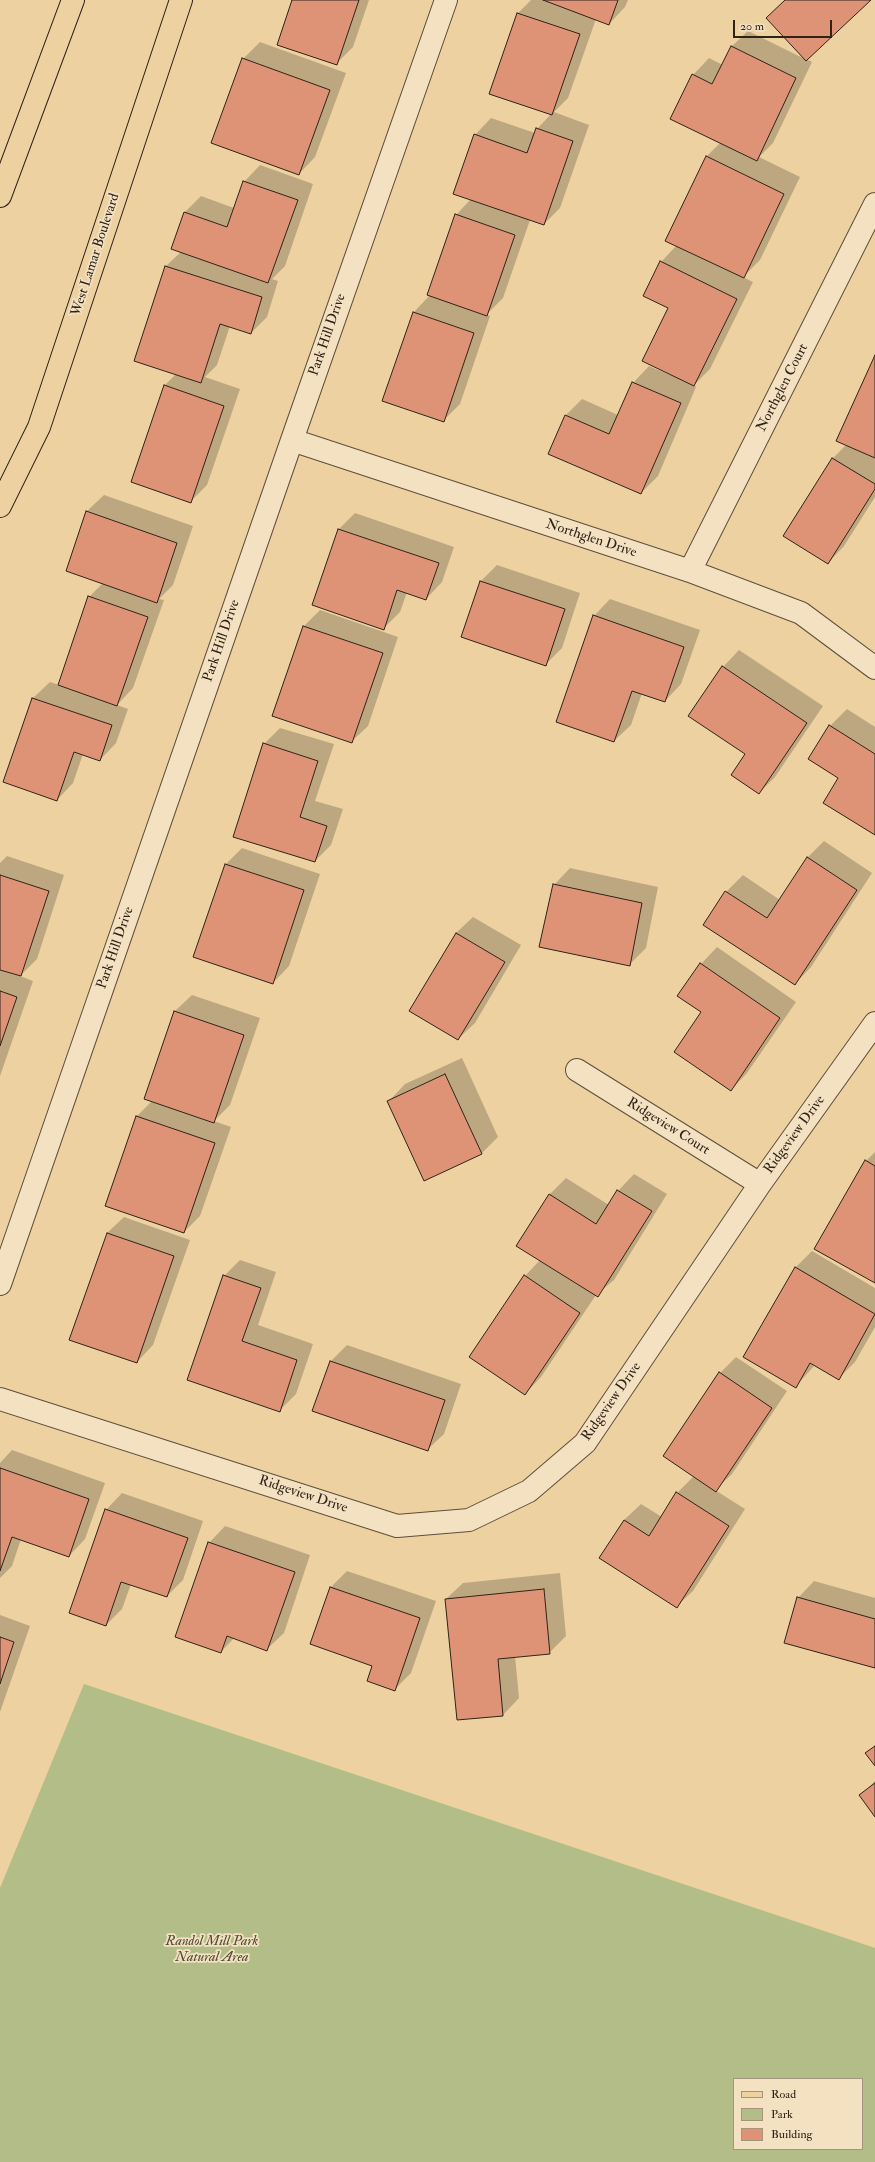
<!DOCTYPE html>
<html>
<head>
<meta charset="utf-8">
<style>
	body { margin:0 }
	#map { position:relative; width:875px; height:2162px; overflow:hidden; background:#edd1a1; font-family:"IM FELL Double Pica",serif }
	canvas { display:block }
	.legend { position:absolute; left:733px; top:2078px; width:130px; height:72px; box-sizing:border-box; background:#f3e1c2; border:1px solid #a5957e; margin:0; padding:5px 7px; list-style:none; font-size:12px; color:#2f2318 }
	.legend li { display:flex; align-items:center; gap:8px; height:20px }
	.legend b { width:20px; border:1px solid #a5957e }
	.scale { position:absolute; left:733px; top:20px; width:99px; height:18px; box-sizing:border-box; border:2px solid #2f2318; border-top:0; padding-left:5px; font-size:12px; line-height:14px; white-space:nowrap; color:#2f2318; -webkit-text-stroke:3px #f3e1c2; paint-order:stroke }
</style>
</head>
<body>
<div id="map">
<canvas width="875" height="2162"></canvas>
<ul class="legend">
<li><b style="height:5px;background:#edd1a1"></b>Road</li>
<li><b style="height:11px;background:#b3bd88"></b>Park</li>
<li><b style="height:11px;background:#de9377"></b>Building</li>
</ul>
<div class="scale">20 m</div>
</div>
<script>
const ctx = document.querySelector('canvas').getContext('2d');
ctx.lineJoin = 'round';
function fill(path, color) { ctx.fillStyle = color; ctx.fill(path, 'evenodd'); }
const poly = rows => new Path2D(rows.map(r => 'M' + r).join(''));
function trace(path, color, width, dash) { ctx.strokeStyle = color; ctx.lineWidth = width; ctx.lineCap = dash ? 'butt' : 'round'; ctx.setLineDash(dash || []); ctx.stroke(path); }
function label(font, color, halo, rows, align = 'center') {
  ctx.font = font + ' "IM FELL Double Pica",serif'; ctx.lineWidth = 3.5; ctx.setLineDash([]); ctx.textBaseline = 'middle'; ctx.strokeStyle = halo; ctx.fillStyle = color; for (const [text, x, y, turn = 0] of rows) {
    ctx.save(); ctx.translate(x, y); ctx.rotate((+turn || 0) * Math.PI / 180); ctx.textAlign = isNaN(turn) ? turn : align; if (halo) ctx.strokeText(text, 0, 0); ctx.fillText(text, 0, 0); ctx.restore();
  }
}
fill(poly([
	[84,1684,875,1948,875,2162,0,2162,0,1888],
	[734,2079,862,2079,862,2149,734,2149]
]), '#b3bd88');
fill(poly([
	[294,0,369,0,353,47,336,64],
	[531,0,628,0,625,7,609,24,596,19,568,98,554,112,589,125,560,208,544,224,530,220,503,298,486,315,490,316,460,404,443,421,383,400,414,312,430,295,456,215,471,199,475,135,491,118,535,133,537,129,551,114,490,93,518,13],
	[785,0,869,0,806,59,812,62,773,143,759,157,800,177,760,260,743,277,753,282,710,369,694,385,696,387,658,476,641,493,566,415,582,399,618,415,633,383,649,366,670,375,669,308,661,262,677,245,707,156,721,142,693,75,709,58,723,65,731,47,748,31,805,59],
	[260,42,346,73,315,157,299,174,243,59],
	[260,165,313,184,285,266,272,279,278,281,267,317,251,333,230,326,217,365,205,377,240,389,207,485,190,502,165,385,176,374,166,266,181,252,184,213,201,196,234,208,244,182],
	[875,357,875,497,844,546,828,563,833,458,847,444],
	[104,495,193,526,173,585,159,599,164,600,133,688,117,705,128,709,116,743,100,760,83,754,73,783,57,800,5,782,33,698,50,682,59,685,89,597,103,583,67,570,87,511],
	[355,513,454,547,442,582,426,599,407,592,400,612,383,629,313,604,339,529],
	[497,565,580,593,562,648,545,665,481,581],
	[610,599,700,630,681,684,665,701,642,693,631,725,614,741,594,616],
	[320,610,398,637,368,726,351,742,274,716,304,626],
	[739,650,823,706,775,777,759,793,746,754,723,667],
	[847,709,875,727,875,834,840,778,810,759,830,726],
	[280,728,334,744,315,801,343,809,331,845,315,861,264,744],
	[824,841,872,873,811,967,795,984,705,925,726,892,743,875,780,900,807,858],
	[242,848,320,874,289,966,273,983,195,956,226,864],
	[7,856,64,875,37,959,20,976,33,981,0,1076,0,863],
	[570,868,658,887,646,948,629,965,554,885],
	[473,917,521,945,475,1023,458,1039,456,933],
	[717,947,796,1002,747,1073,731,1090,701,964],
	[192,995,260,1018,230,1105,214,1121,231,1127,200,1216,184,1232,137,1116,153,1100,145,1098,175,1011],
	[462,1058,498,1137,482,1153,425,1180,389,1101,405,1084],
	[875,1152,875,1282,866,1161],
	[634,1174,667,1194,614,1280,596,1295,541,1377,525,1394,470,1357,525,1276,540,1260,550,1194,566,1178,609,1205,618,1191],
	[124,1217,190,1240,153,1345,137,1362,107,1233],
	[812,1251,875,1288,875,1327,855,1362,838,1379,815,1365,796,1386,796,1267],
	[240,1260,276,1272,258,1325,313,1344,296,1394,279,1411,188,1379,224,1276],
	[347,1345,461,1384,444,1434,427,1450,331,1361],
	[736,1357,787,1391,732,1474,715,1490,745,1509,693,1591,676,1607,600,1558,624,1520,641,1504,662,1517,677,1493,694,1476,720,1373],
	[12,1450,105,1483,85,1539,69,1556,21,1539,12,1566,0,1578,0,1463],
	[122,1493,203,1521,183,1580,167,1596,131,1584,122,1609,106,1625,106,1510],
	[225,1526,310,1555,284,1633,267,1649,234,1638,221,1652,209,1543],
	[347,1571,436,1601,411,1673,395,1689,374,1665,331,1587],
	[560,1573,566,1636,549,1653,515,1656,519,1698,503,1715,458,1719,446,1599,463,1583],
	[814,1581,875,1598,875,1667,798,1598],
	[0,1615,30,1626,0,1712],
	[875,1781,875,1815,860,1796]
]), '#0003');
const building = poly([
	[292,0,359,0,337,65,277,45,292,0],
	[543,0,618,0,609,25,543,0],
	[785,0,871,0,806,61,766,18,785,0],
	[517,13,580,34,552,115,489,94,517,13],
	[731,46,796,78,757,161,670,119,692,74,712,84,731,46],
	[242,58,330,90,299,175,211,143,242,58],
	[536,128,573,141,544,225,453,194,474,134,527,153,536,128],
	[706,156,784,194,744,278,665,241,706,156],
	[243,181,298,200,268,283,171,249,184,212,227,227,243,181],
	[455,214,515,235,487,316,427,295,455,214],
	[660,261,737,299,694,386,642,361,668,308,643,296,660,261],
	[165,266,262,297,251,334,220,324,201,383,134,361,165,266],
	[413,312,474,333,444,422,382,401,413,312],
	[875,355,875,458,836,441,875,355],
	[632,382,681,403,641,494,548,454,565,415,609,434,632,382],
	[164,385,224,406,191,503,131,482,164,385],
	[832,458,875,484,875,489,828,564,783,536,832,458],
	[86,511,177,543,157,603,66,571,86,511],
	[338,529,439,563,426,600,397,590,384,630,312,605,338,529],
	[480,581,565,609,546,666,461,637,480,581],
	[88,596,148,617,117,706,58,685,88,596],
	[593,615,684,647,665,702,632,691,614,742,556,722,593,615],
	[303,626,383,653,352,743,272,716,303,626],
	[722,666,807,723,759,794,731,775,745,754,688,716,722,666],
	[32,698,112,725,100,761,74,752,57,801,3,782,32,698],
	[829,725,875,754,875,835,823,803,838,778,808,759,829,725],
	[263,743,318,761,300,817,327,826,315,862,233,837,263,743],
	[807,857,857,890,795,985,703,925,725,891,767,918,807,857],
	[225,864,304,890,273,984,193,957,225,864],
	[0,875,49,891,21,976,0,970,0,875],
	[553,884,642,903,630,966,539,947,553,884],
	[456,933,505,962,458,1040,409,1011,456,933],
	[700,963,780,1018,731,1091,674,1052,701,1012,677,996,700,963],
	[0,991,17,997,0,1046,0,991],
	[174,1011,244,1035,214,1123,144,1099,174,1011],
	[445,1074,482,1154,424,1181,387,1101,445,1074],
	[136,1116,215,1143,184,1233,105,1206,136,1116],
	[865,1160,875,1166,875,1283,814,1249,865,1160],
	[617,1190,652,1211,598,1297,516,1246,549,1194,596,1224,617,1190],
	[107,1233,174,1256,137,1363,69,1340,107,1233],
	[795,1267,875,1314,839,1380,810,1363,796,1388,743,1357,795,1267],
	[223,1275,261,1288,242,1341,297,1360,280,1412,187,1380,223,1275],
	[524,1275,580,1313,525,1395,469,1357,524,1275],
	[330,1361,445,1400,428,1451,312,1411,330,1361],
	[719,1372,772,1408,716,1492,663,1456,719,1372],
	[0,1468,89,1499,69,1557,12,1537,0,1571,0,1468],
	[676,1492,729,1526,677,1608,599,1558,624,1520,649,1536,676,1492],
	[105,1509,188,1538,167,1597,121,1582,106,1626,69,1613,105,1509],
	[208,1542,295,1572,267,1651,227,1636,221,1653,175,1637,208,1542],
	[330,1587,420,1618,395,1691,367,1681,372,1666,310,1644,330,1587],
	[544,1589,550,1654,498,1659,503,1716,457,1720,445,1599,544,1589],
	[797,1597,875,1619,875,1668,784,1643,797,1597],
	[0,1637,14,1642,0,1684,0,1637],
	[875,1746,875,1766,865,1753,875,1746],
	[875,1783,875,1817,859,1795,875,1783]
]);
fill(building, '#de9377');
trace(building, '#2f2318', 1);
const minor = poly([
	[292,440,690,571,801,613,875,668],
	[690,571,875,204],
	[577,1070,760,1184],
	[0,1284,292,440,446,0],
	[0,1399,397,1526,469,1520,529,1491,585,1443,760,1184,875,1023]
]);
const major = poly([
	[0,196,73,0],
	[0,506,39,427,181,0]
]);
trace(minor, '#5e4e3a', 24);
trace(major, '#2f2318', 24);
trace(minor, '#f3e1c2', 22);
trace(major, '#edd1a1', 22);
label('14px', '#2f2318', '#f3e1c2', [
	["West Lamar Boulevard",96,255,-72],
	["Park Hill Drive",328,335,-71],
	["Northglen Court",783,388,-63],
	["Northglen Drive",591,539,18],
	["Park Hill Drive",222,641,-71],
	["Park Hill Drive",116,948,-71],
	["Ridgeview Court",668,1127,32],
	["Ridgeview Drive",795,1135,-54],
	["Ridgeview Drive",612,1402,-55],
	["Ridgeview Drive",303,1495,18]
]);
label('italic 14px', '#504a34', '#f3e1c2', [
	["Randol Mill Park",212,1942],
	["Natural Area",212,1958]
]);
</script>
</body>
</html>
